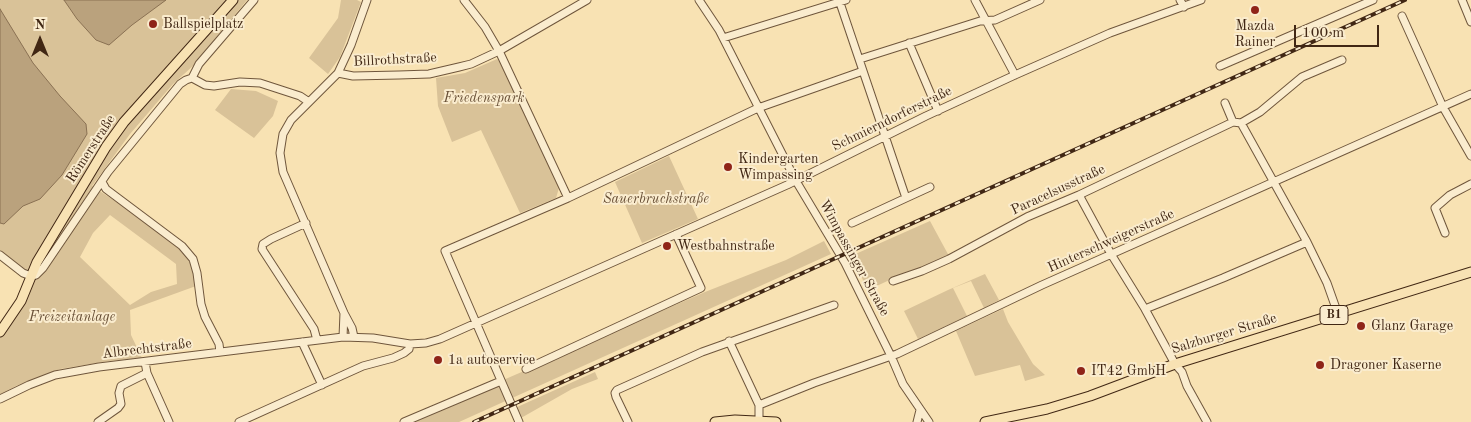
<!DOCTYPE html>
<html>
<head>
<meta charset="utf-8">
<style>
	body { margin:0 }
	#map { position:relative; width:1471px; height:422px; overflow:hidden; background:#f8e2b3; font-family:"Old Standard TT",serif }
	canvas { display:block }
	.north { position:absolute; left:15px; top:15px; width:50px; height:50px; -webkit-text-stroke:4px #faecce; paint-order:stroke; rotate:0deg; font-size:14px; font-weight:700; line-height:20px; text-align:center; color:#412714 }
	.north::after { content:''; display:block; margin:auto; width:18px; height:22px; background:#412714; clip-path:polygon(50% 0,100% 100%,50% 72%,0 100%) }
	.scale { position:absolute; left:1294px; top:25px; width:85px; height:22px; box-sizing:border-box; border:2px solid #412714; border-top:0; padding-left:6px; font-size:15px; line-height:18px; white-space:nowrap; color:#412714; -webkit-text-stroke:4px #faecce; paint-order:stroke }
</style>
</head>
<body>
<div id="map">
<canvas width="1471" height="422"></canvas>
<div class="north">N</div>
<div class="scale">100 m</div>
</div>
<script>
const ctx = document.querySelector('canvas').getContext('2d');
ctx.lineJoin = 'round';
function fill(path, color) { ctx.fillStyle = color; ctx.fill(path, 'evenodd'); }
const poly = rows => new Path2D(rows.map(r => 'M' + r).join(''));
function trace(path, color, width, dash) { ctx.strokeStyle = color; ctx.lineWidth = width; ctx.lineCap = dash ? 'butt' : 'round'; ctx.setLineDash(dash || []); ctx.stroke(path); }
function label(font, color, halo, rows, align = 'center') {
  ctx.font = font + ' "Old Standard TT",serif'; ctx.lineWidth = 4; ctx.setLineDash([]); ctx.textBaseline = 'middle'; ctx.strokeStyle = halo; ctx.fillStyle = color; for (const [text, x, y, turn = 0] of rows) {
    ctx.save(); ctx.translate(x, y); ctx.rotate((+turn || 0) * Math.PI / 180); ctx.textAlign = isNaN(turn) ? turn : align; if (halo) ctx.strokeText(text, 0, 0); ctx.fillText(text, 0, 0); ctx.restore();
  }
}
fill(poly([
	[0,0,247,0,194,65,173,84,130,134,92,186,141,218,182,249,192,263,196,286,130,310,131,335,142,358,109,361,60,369,16,386,0,394,0,336,34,279,38,274,25,270,0,251],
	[110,215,176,264,177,284,151,292,130,305,80,257,93,233],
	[341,0,357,0,361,2,340,57,328,74,309,58,338,18],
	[497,59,502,63,517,94,559,188,556,198,520,213,481,130,452,142,438,106,436,78,465,73],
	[231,89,256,91,278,101,273,116,254,138,215,110],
	[669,156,698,219,642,243,615,182],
	[930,221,949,256,921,270,896,277,868,290,851,256],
	[824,241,831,254,459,422,407,422,705,292,786,260],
	[985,274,999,300,984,308,971,281,953,288,967,316,918,339,904,311,948,290],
	[1003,309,1008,322,1033,364,1045,375,1025,381,1020,365,975,376,956,331],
	[595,372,598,379,572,389,521,418,515,408]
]), '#d9c298');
const water = poly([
	[64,0,166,0,132,25,109,45,96,40,77,19,64,0],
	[0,9,33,63,60,96,86,124,87,134,62,175,40,199,23,206,4,224,0,223,0,9]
]);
fill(water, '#baa27d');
trace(water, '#8a7153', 1);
const minor = poly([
	[464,0,485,27,499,51,568,198],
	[699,0,719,30,796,181,845,263,891,356,903,384,929,422],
	[839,0,906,198,852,223],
	[975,0,1015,75],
	[1180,0,1184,7],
	[1462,0,1471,22],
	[1402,16,1443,107,1471,156],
	[723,38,846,0],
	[909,43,938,111],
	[860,59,980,21,995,20,1040,0],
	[1220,66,1373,0],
	[338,73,353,76,399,75,429,74,459,67,471,64,499,51,587,0],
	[192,78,199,64,254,0],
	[1225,103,1233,122,1241,123,1307,242,1327,283,1338,314],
	[1241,123,1260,112,1302,77,1342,60],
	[102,182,106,189,182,246,193,259,197,273,201,304,205,317,219,344,220,352],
	[1079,195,1111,254,1145,309,1175,364,1182,372,1187,386,1207,422],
	[906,198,930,187],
	[306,223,271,239,263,244,262,249,314,329,317,340],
	[1445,233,1435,208,1450,195,1471,184],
	[0,255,23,273,31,276,36,275,43,268,108,172,180,84,186,80,192,78,205,85,214,86,240,82,260,83,300,96,309,102],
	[893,281,922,271,949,259,1027,217,1079,195,1233,122],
	[1145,309,1223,278,1307,242],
	[343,337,344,313],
	[354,337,352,328,344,313,283,172,280,153,283,134,291,120,338,73,351,45,367,0],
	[729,341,759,405,759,421],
	[302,342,322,385],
	[145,362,147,373,169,422],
	[526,369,701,288,676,234],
	[0,399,29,385,55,375,99,367,343,337,373,338,410,344,426,343,440,339,787,185,926,116,1015,75,1110,33,1201,0],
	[759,405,814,383,897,354,1042,285,1471,94],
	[98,422,118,408,121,404,119,393,121,386,147,373],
	[239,422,363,366,393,358,404,353,409,349,410,344],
	[404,422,501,381],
	[519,422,445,251,568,198,758,108,863,71],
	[628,422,616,397,615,393,617,390,702,352,834,305],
	[917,422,920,410]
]);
const major = poly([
	[0,332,21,301,37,262,106,147,124,122,233,0],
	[715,422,735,420,776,422],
	[985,422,1047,409,1090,396,1175,364,1471,272]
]);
trace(minor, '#6f563c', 9);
trace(major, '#412714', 11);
trace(minor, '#faecce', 7);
trace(major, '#f8e2b3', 9);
const rail = poly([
	[474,422,1405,0]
]);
trace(rail, '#412714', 4);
trace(rail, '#faecce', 2, [5.5]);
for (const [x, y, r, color] of [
	[1255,10,5,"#8f2418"],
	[153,24,5,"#8f2418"],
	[728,167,5,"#8f2418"],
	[667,246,5,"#8f2418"],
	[1361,326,5,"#8f2418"],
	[438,360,5,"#8f2418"],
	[1320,365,5,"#8f2418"],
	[1081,371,5,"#8f2418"]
]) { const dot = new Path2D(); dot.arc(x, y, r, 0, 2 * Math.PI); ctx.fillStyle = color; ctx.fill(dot); trace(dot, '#faecce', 2); }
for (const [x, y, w] of [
	[1334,315,28]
]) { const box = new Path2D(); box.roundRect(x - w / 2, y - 9.5, w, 19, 4); ctx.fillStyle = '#faecce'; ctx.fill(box); trace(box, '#412714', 1); }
label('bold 12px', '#412714', null, [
	["B1",1334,315]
]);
label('14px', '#412714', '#faecce', [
	["Ballspielplatz",163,24],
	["Mazda",1255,26,"center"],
	["Rainer",1255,42,"center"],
	["Kindergarten",738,159],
	["Wimpassing",738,175],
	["Westbahnstraße",677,246],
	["Glanz Garage",1371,326],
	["1a autoservice",448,360],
	["Dragoner Kaserne",1330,365],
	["IT42 GmbH",1091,371]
], 'left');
label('14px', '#412714', '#faecce', [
	["Billrothstraße",395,60,-3],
	["Schmierndorferstraße",892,119,-26],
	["Römerstraße",91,149,-57],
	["Paracelsusstraße",1058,190,-25],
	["Hinterschweigerstraße",1111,241,-24],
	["Wimpassinger Straße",854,258,61],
	["Salzburger Straße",1224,334,-17],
	["Albrechtstraße",147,349,-7]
]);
label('italic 14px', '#674e35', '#faecce', [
	["Friedenspark",484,98],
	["Sauerbruchstraße",656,199],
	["Freizeitanlage",72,317]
]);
</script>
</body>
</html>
